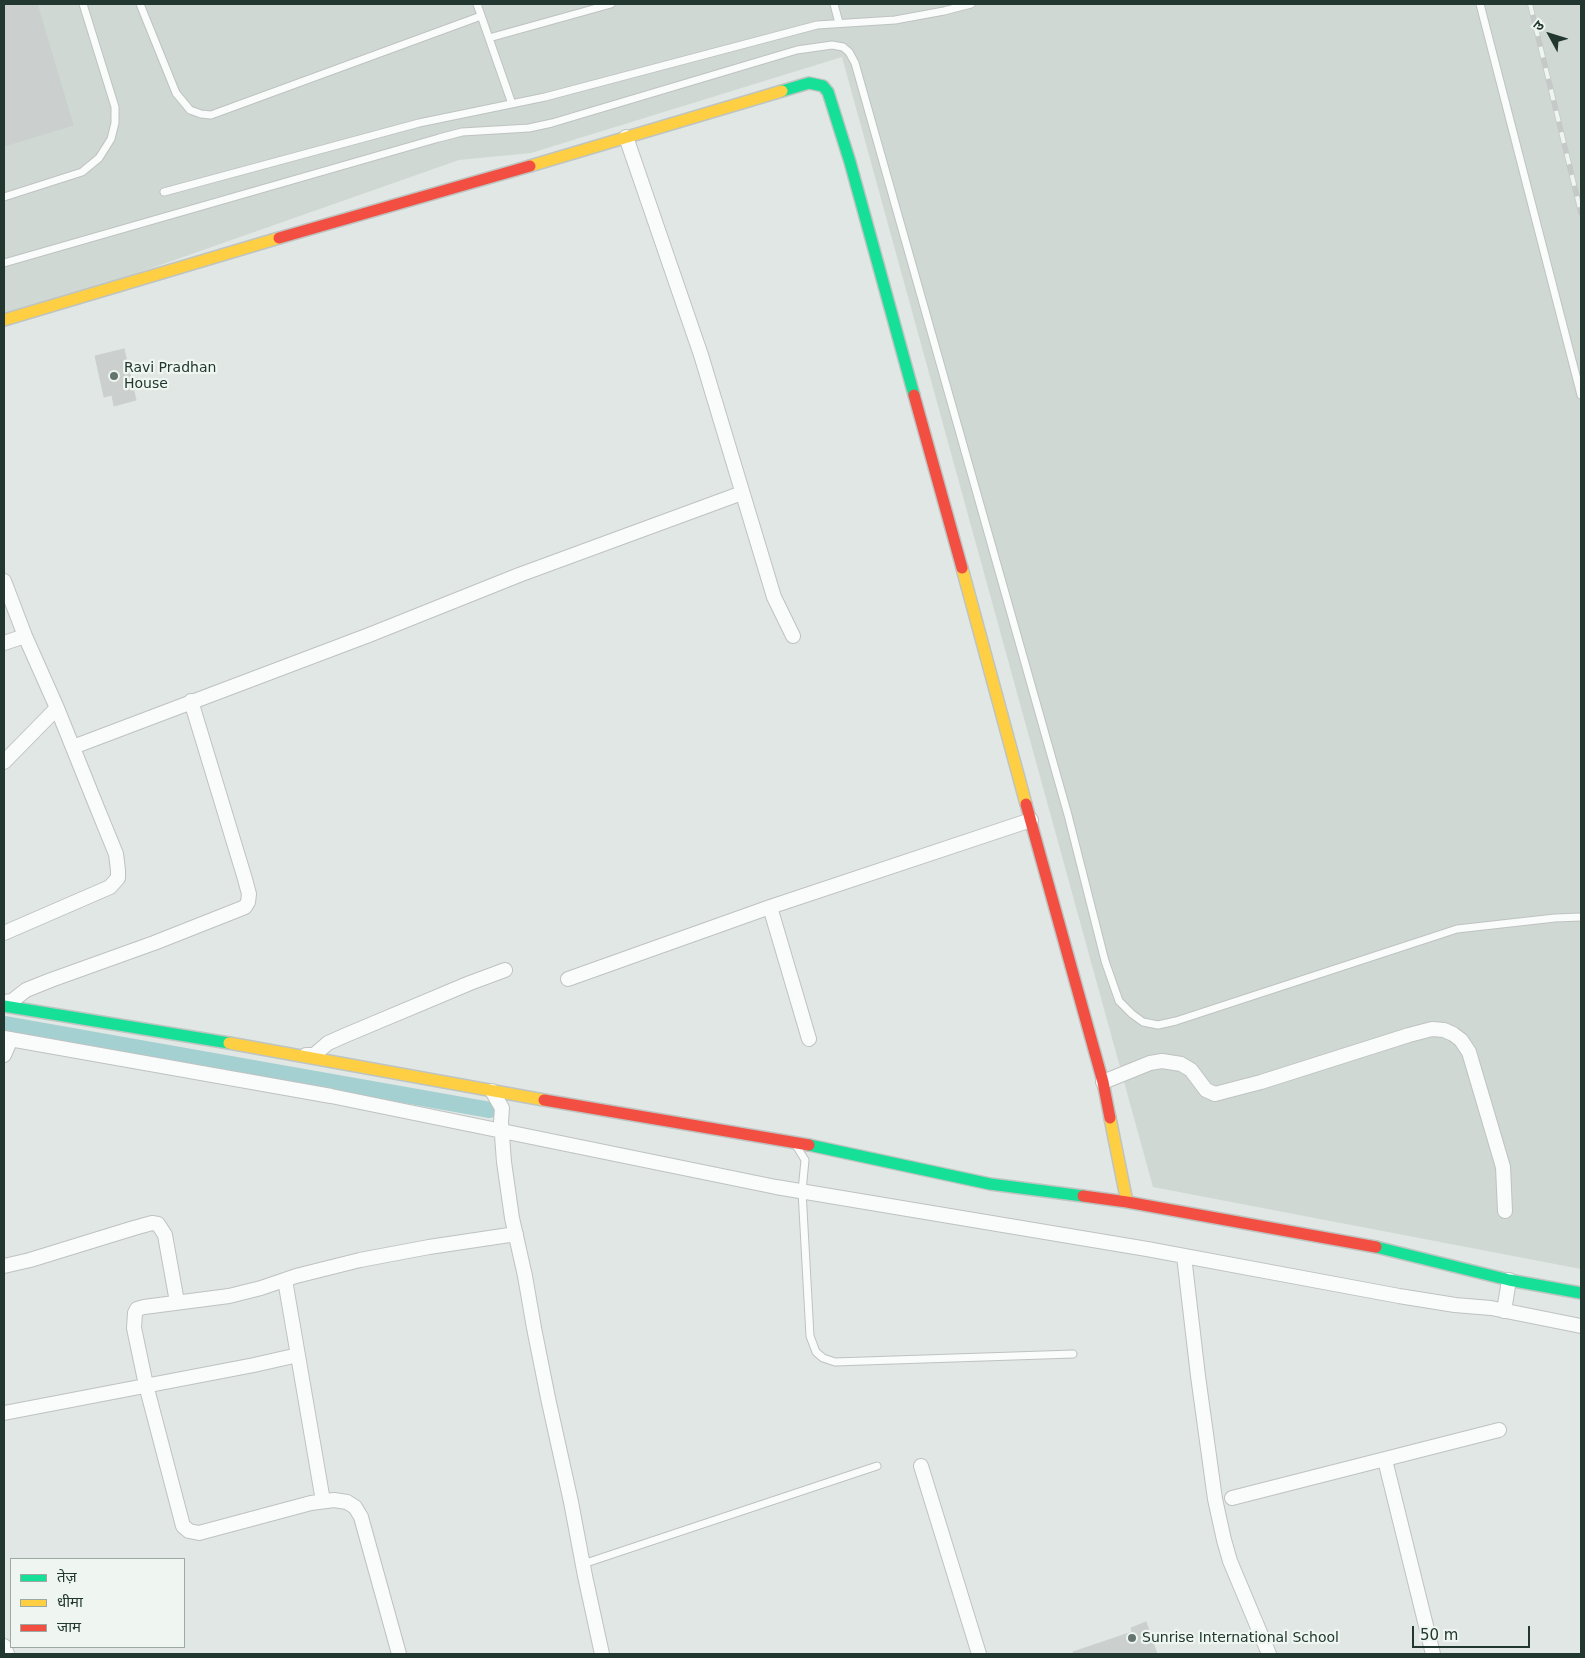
<!DOCTYPE html>
<html>
<head>
<meta charset="utf-8">
<style>
	body { margin:0 }
	#map { position:relative; width:1585px; height:1658px; overflow:hidden; background:#e1e7e4; font-family:"DejaVu Sans","Noto Sans Devanagari",sans-serif }
	canvas { display:block }
	.frame { position:absolute; inset:0; border:5px solid #213730; pointer-events:none }
	.legend { position:absolute; left:10px; top:1558px; width:175px; height:90px; box-sizing:border-box; background:#eff6f2; border:1px solid #9daaa4; margin:0; padding:6px 9px; list-style:none; font-size:15px; color:#213730 }
	.legend li { display:flex; align-items:center; gap:10px; height:25px }
	.legend b { width:25px; border:1px solid #9daaa4 }
	.north { position:absolute; left:1525px; top:10px; width:50px; height:50px; -webkit-text-stroke:4px #eff6f2; paint-order:stroke; rotate:309deg; font-size:14px; font-weight:700; line-height:20px; text-align:center; color:#213730 }
	.north::after { content:''; display:block; margin:auto; width:18px; height:22px; background:#213730; clip-path:polygon(50% 0,100% 100%,50% 72%,0 100%) }
	.scale { position:absolute; left:1412px; top:1626px; width:118px; height:22px; box-sizing:border-box; border:2px solid #213730; border-top:0; padding-left:6px; font-size:15px; line-height:18px; white-space:nowrap; color:#213730; -webkit-text-stroke:4px #eff6f2; paint-order:stroke }
</style>
</head>
<body>
<div id="map">
<canvas width="1585" height="1658"></canvas>
<div class="frame"></div>
<ul class="legend">
<li><b style="height:6px;background:#16e098"></b>तेज़</li>
<li><b style="height:6px;background:#ffcf43"></b>धीमा</li>
<li><b style="height:6px;background:#f24e42"></b>जाम</li>
</ul>
<div class="north">उ</div>
<div class="scale">50 m</div>
</div>
<script>
const ctx = document.querySelector('canvas').getContext('2d');
ctx.lineJoin = 'round';
function fill(path, color) { ctx.fillStyle = color; ctx.fill(path, 'evenodd'); }
const poly = rows => new Path2D(rows.map(r => 'M' + r).join(''));
function trace(path, color, width, dash) { ctx.strokeStyle = color; ctx.lineWidth = width; ctx.lineCap = dash ? 'butt' : 'round'; ctx.setLineDash(dash || []); ctx.stroke(path); }
function label(font, color, halo, rows, align = 'center') {
  ctx.font = font + ' "DejaVu Sans",sans-serif'; ctx.lineWidth = 4.5; ctx.setLineDash([]); ctx.textBaseline = 'middle'; ctx.strokeStyle = halo; ctx.fillStyle = color; for (const [text, x, y, turn = 0] of rows) {
    ctx.save(); ctx.translate(x, y); ctx.rotate((+turn || 0) * Math.PI / 180); ctx.textAlign = isNaN(turn) ? turn : align; if (halo) ctx.strokeText(text, 0, 0); ctx.fillText(text, 0, 0); ctx.restore();
  }
}
fill(poly([
	[4,4,1581,4,1581,1269,1153,1187,842,57,531,153,459,160,4,320]
]), '#cfd8d3');
trace(poly([
	[4,1024,490,1110]
]), '#a4d0d2', 16);
const building = poly([
	[4,4,37,4,73,125,4,146,4,4],
	[124,349,136,400,114,406,112,395,104,397,95,356,124,349],
	[1146,1622,1157,1654,1074,1654,1073,1652,1132,1632,1131,1628,1146,1622]
]);
fill(building, '#cbd0ce');
trace(building, '#cad0cd', 1);
const lane = poly([
	[140,4,176,93,190,110,201,114,211,115,481,16],
	[477,4,512,104],
	[834,4,839,23],
	[1480,4,1581,395],
	[489,38,611,4],
	[164,192,419,123,545,97,817,25,895,20,944,11,971,4],
	[4,197,82,172,99,158,111,139,115,123,115,107,83,4],
	[4,263,439,138,462,132,529,128,552,123,797,50,832,45,843,47,849,52,855,63,1068,815,1105,961,1119,1001,1132,1014,1143,1022,1158,1025,1176,1021,1457,929,1555,918,1581,917],
	[797,1147,805,1160,802,1191,810,1336,816,1352,823,1358,835,1362,1073,1354],
	[583,1564,877,1466]
]);
const street = poly([
	[626,137,701,355,774,597,793,636],
	[4,581,25,636,57,708,96,805,116,854,118,870,118,878,110,887,4,933],
	[4,643,25,636],
	[73,747,369,635,519,575,742,493],
	[4,762,57,708],
	[770,907,809,1039],
	[568,979,770,907,1031,820],
	[4,1002,12,1001,26,990,51,980,154,943,235,911,245,907,248,902,249,894,245,879,191,701],
	[4,1038,331,1096,776,1187,1147,1249,1399,1296,1455,1305,1491,1308,1581,1326],
	[4,1055,11,1039],
	[306,1055,314,1055,328,1043,346,1035,470,983,505,970],
	[1103,1082,1150,1063,1162,1061,1181,1064,1191,1070,1206,1090,1215,1094,1261,1082,1409,1035,1432,1029,1444,1030,1453,1034,1461,1040,1469,1052,1503,1167,1505,1211],
	[492,1091,502,1108,501,1122,504,1162,512,1218,525,1276,534,1328,548,1398,571,1502,585,1576,602,1654],
	[1184,1256,1198,1376,1215,1499,1224,1540,1230,1561,1269,1654],
	[4,1266,30,1260,134,1228,152,1223,158,1224,165,1235,177,1302],
	[285,1280,323,1501],
	[1504,1311,1509,1280],
	[4,1413,254,1365,298,1355],
	[1385,1460,1433,1654],
	[921,1466,979,1654],
	[1232,1498,1499,1430],
	[4,1646,7,1654],
	[399,1654,361,1517,355,1507,347,1502,334,1500,311,1503,199,1533,189,1531,183,1526,146,1385,134,1328,135,1313,137,1309,144,1307,229,1296,261,1288,296,1276,360,1260,429,1247,516,1234]
]);
const fast = poly([
	[782,91,809,83,823,86,828,92,850,162,914,395],
	[4,1006,229,1043],
	[809,1145,990,1184,1083,1196],
	[1376,1247,1509,1280,1581,1293]
]);
const slow = poly([
	[530,166,782,91],
	[4,320,279,238],
	[962,568,1026,804],
	[229,1043,544,1100],
	[1110,1118,1127,1202]
]);
const jam = poly([
	[279,238,530,166],
	[914,395,962,568],
	[1026,804,1103,1082,1110,1118],
	[544,1100,809,1145],
	[1083,1196,1127,1202,1376,1247]
]);
trace(lane, '#bec3c1', 9);
trace(street, '#bec3c1', 16);
trace(fast, '#bec4c1', 14);
trace(slow, '#bec4c1', 14);
trace(jam, '#bec4c1', 14);
trace(lane, '#fafbfb', 7);
trace(street, '#fafbfb', 14);
trace(fast, '#16e098', 11);
trace(slow, '#ffcf43', 11);
trace(jam, '#f24e42', 11);
const rail = poly([
	[1530,4,1581,213]
]);
trace(rail, '#c5c9c8', 5.5);
trace(rail, '#eff6f2', 4, [11]);
for (const [x, y, r, color] of [
	[114,376,5,"#64756f"],
	[1132,1638,5,"#64756f"]
]) { const dot = new Path2D(); dot.arc(x, y, r, 0, 2 * Math.PI); ctx.fillStyle = color; ctx.fill(dot); trace(dot, '#eff6f2', 2); }
label('14px', '#213730', '#eff6f2', [
	["Ravi Pradhan",124,368],
	["House",124,384],
	["Sunrise International School",1142,1638]
], 'left');
</script>
</body>
</html>
